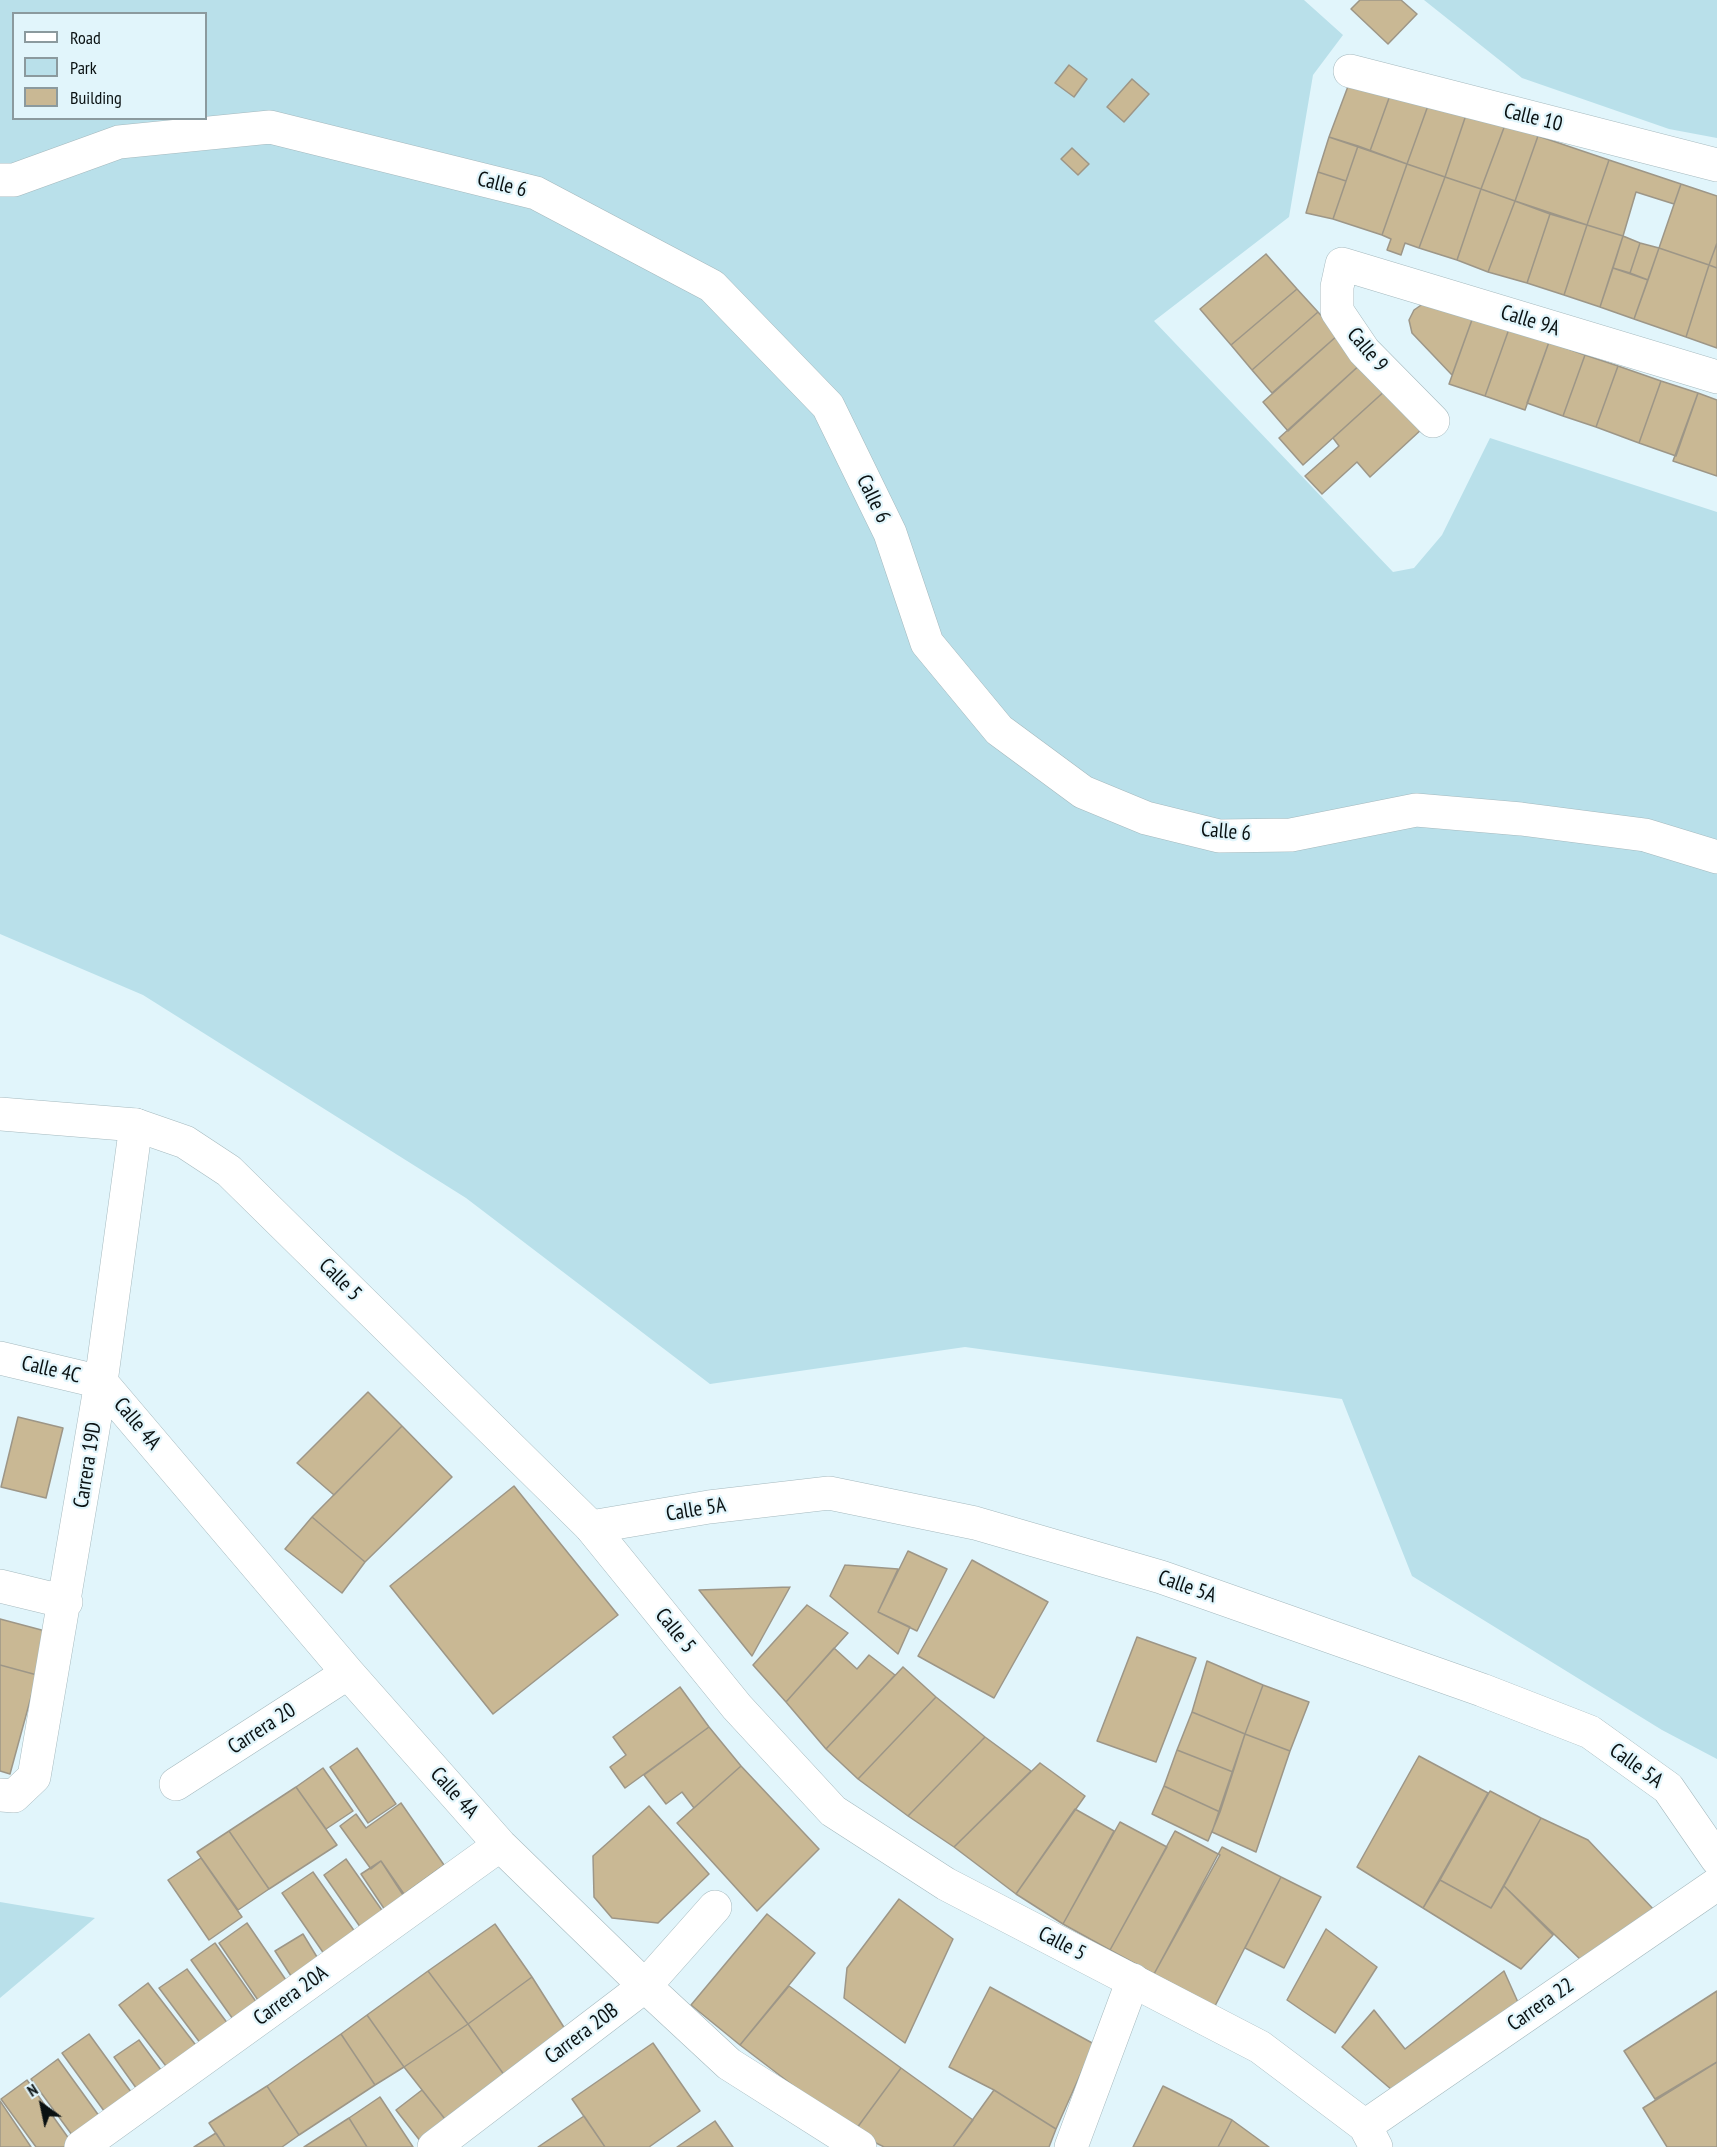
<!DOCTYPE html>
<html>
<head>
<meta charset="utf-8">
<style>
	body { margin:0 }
	#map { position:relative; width:1717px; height:2147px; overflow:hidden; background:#e1f5fb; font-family:"PT Sans Narrow",sans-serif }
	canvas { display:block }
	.legend { position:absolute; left:12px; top:12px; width:195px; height:108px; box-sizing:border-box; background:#e1f5fb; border:2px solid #8b9a9e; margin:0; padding:8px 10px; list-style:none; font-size:18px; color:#0a1112 }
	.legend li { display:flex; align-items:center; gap:12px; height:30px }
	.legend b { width:30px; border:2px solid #8b9a9e }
	.north { position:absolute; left:12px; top:2075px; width:60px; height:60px; -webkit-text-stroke:4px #e1f5fb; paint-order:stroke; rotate:327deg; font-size:16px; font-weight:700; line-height:24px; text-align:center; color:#0a1112 }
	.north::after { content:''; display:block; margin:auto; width:21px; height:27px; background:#0a1112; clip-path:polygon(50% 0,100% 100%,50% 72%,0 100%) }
</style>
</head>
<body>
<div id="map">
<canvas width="1717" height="2147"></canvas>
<ul class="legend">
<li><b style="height:8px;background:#fff"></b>Road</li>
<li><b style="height:16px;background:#b9e0ea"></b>Park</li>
<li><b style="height:16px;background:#c9b894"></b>Building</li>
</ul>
<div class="north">N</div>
</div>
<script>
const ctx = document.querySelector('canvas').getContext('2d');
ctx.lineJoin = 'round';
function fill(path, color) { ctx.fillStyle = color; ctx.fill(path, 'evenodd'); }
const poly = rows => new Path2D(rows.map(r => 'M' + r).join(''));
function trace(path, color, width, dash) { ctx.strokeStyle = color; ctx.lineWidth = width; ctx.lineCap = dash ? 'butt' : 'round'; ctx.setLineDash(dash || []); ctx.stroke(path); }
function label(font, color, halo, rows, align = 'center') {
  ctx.font = font + ' "PT Sans Narrow",sans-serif'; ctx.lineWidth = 4.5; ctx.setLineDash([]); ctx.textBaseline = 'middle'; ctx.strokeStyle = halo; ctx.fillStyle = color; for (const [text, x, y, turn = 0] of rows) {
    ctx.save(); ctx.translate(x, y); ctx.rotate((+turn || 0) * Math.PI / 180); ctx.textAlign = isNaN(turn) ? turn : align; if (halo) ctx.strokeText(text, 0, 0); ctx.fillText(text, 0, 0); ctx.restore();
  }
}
fill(poly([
	[0,0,1304,0,1343,35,1313,75,1289,217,1154,321,1393,572,1414,568,1442,535,1490,438,1717,512,1717,1759,1662,1730,1412,1576,1342,1399,965,1347,710,1384,466,1198,143,995,0,934],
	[14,14,206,14,206,118,14,118],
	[1424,0,1717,0,1717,138,1669,129,1522,78],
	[0,1902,95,1918,0,1998]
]), '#b9e0ea');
const building = poly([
	[1360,0,1401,0,1417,14,1388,44,1351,9,1360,0],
	[1069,65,1087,79,1074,97,1055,83,1069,65],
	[1353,73,1393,87,1370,151,1329,137,1353,73],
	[1132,79,1149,94,1124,122,1107,107,1132,79],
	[1393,87,1430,100,1407,164,1370,151,1393,87],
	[1430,100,1467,112,1445,177,1407,164,1430,100],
	[1467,112,1505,125,1481,189,1445,177,1467,112],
	[1505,125,1538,136,1515,201,1481,189,1505,125],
	[1538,136,1609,160,1587,225,1515,201,1538,136],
	[1329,137,1358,146,1346,181,1318,172,1329,137],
	[1358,146,1407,164,1382,235,1333,219,1358,146],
	[1072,148,1089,164,1078,175,1061,159,1072,148],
	[1609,160,1681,184,1674,204,1636,192,1623,236,1587,225,1609,160],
	[1407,164,1445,177,1419,248,1405,243,1401,255,1387,250,1391,239,1382,235,1407,164],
	[1318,172,1346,181,1333,219,1306,213,1318,172],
	[1445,177,1481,189,1457,260,1419,248,1445,177],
	[1681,184,1717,196,1717,243,1709,265,1659,248,1681,184],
	[1481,189,1515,201,1488,272,1457,260,1481,189],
	[1515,201,1550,214,1527,283,1488,272,1515,201],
	[1550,214,1587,225,1564,295,1527,283,1550,214],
	[1587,225,1623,236,1600,307,1564,295,1587,225],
	[1623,236,1640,243,1630,273,1613,268,1623,236],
	[1640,243,1659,248,1648,280,1630,273,1640,243],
	[1717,243,1717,268,1709,265,1717,243],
	[1659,248,1709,265,1686,337,1634,319,1659,248],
	[1266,254,1297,289,1231,345,1200,309,1266,254],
	[1709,265,1717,268,1717,348,1686,337,1709,265],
	[1613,268,1648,280,1634,319,1600,307,1613,268],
	[1297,289,1318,312,1252,370,1231,345,1297,289],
	[1424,303,1473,317,1452,375,1412,333,1409,320,1414,310,1424,303],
	[1318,312,1338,335,1272,393,1252,370,1318,312],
	[1473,317,1509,329,1485,396,1449,384,1473,317],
	[1509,329,1549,342,1525,410,1485,396,1509,329],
	[1338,335,1363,362,1288,431,1263,402,1338,335],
	[1549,342,1585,355,1563,416,1527,403,1549,342],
	[1585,355,1618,366,1596,427,1563,416,1585,355],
	[1363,362,1387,389,1303,465,1279,438,1363,362],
	[1618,366,1661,381,1639,443,1596,427,1618,366],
	[1661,381,1698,393,1676,456,1639,443,1661,381],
	[1387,389,1423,428,1370,477,1357,462,1322,494,1305,476,1339,446,1333,438,1387,389],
	[1698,393,1717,400,1717,476,1673,461,1698,393],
	[368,1392,402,1426,334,1495,297,1463,368,1392],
	[18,1417,63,1428,46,1498,1,1487,18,1417],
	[402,1426,452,1477,365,1562,312,1517,402,1426],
	[514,1486,618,1615,493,1714,390,1586,514,1486],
	[312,1517,365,1562,342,1593,285,1549,312,1517],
	[908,1551,947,1569,917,1631,878,1612,908,1551],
	[972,1560,1048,1602,994,1698,918,1656,972,1560],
	[845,1565,898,1569,878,1612,910,1627,898,1654,830,1596,845,1565],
	[790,1587,752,1656,699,1590,790,1587],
	[807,1605,848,1633,786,1702,753,1665,807,1605],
	[0,1619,49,1632,37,1675,0,1665,0,1619],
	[1137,1637,1196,1658,1156,1762,1097,1741,1137,1637],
	[834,1648,857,1669,869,1655,895,1675,826,1749,786,1702,834,1648],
	[1207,1661,1263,1685,1245,1734,1192,1712,1207,1661],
	[0,1665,37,1675,10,1774,0,1771,0,1665],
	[903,1667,936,1697,858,1779,826,1749,903,1667],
	[1263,1685,1309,1702,1290,1751,1245,1734,1263,1685],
	[680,1687,709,1727,625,1788,610,1767,626,1755,613,1737,680,1687],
	[936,1697,985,1737,908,1816,858,1779,936,1697],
	[1192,1712,1245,1734,1233,1772,1177,1750,1192,1712],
	[709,1727,741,1766,694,1808,682,1792,666,1804,644,1775,709,1727],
	[1245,1734,1290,1751,1256,1852,1212,1832,1245,1734],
	[985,1737,1031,1771,954,1847,908,1816,985,1737],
	[357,1748,396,1804,368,1823,330,1767,357,1748],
	[1177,1750,1233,1772,1220,1812,1164,1786,1177,1750],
	[1419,1756,1488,1793,1423,1908,1357,1867,1419,1756],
	[1040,1763,1085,1796,1016,1894,954,1847,1040,1763],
	[741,1766,819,1849,757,1911,677,1823,741,1766],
	[323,1768,353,1811,326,1829,296,1787,323,1768],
	[1164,1786,1220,1812,1208,1841,1152,1814,1164,1786],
	[296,1787,337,1845,269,1889,229,1831,296,1787],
	[1490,1791,1541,1818,1491,1908,1440,1880,1490,1791],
	[401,1803,444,1865,404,1894,381,1861,371,1869,340,1826,356,1814,366,1828,401,1803],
	[649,1806,709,1874,658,1923,612,1918,594,1897,593,1856,649,1806],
	[1075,1809,1114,1831,1063,1924,1016,1894,1075,1809],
	[1541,1818,1588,1840,1656,1912,1582,1961,1504,1886,1541,1818],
	[1120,1822,1167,1847,1110,1950,1063,1924,1120,1822],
	[229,1831,269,1889,238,1910,197,1852,229,1831],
	[1175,1831,1220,1855,1154,1974,1110,1950,1175,1831],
	[1222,1847,1281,1877,1215,2006,1154,1974,1222,1847],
	[201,1858,242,1917,209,1940,168,1880,201,1858],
	[346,1859,386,1916,363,1931,324,1875,346,1859],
	[381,1861,405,1898,385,1910,361,1874,381,1861],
	[313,1872,360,1939,329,1961,282,1893,313,1872],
	[1281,1877,1321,1897,1284,1968,1245,1948,1281,1877],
	[1440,1880,1491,1908,1504,1886,1553,1935,1521,1969,1423,1908,1440,1880],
	[899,1899,953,1939,905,2043,844,1998,847,1968,899,1899],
	[767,1914,815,1953,740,2045,691,2005,767,1914],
	[247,1923,290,1986,262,2006,219,1943,247,1923],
	[495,1924,532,1977,468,2024,428,1971,495,1924],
	[1326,1929,1377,1967,1335,2033,1287,2000,1326,1929],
	[303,1934,320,1962,293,1979,275,1951,303,1934],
	[215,1943,259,2006,235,2022,191,1960,215,1943],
	[187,1969,231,2028,204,2048,159,1988,187,1969],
	[428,1971,468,2024,404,2067,367,2015,428,1971],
	[1504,1971,1521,2009,1392,2090,1342,2047,1374,2010,1405,2049,1504,1971],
	[532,1977,565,2029,507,2079,468,2024,532,1977],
	[148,1983,198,2048,169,2070,119,2005,148,1983],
	[789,1986,901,2068,854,2132,740,2045,789,1986],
	[990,1987,1094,2044,1056,2129,994,2090,949,2067,990,1987],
	[1717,1991,1717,2062,1655,2099,1624,2051,1717,1991],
	[367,2015,404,2067,375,2085,341,2034,367,2015],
	[468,2024,507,2079,452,2128,404,2067,468,2024],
	[89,2034,134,2096,107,2115,62,2053,89,2034],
	[341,2034,375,2085,299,2135,267,2086,341,2034],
	[139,2040,164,2074,139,2092,114,2057,139,2040],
	[653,2043,700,2111,649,2147,605,2147,572,2099,653,2043],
	[58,2059,102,2120,75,2139,31,2079,58,2059],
	[1717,2062,1717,2147,1667,2147,1643,2108,1717,2062],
	[901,2068,973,2120,953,2147,884,2147,854,2132,901,2068],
	[27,2080,72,2143,67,2147,36,2147,1,2099,27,2080],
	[267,2086,299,2135,282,2147,225,2147,209,2123,267,2086],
	[1163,2086,1232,2120,1218,2147,1133,2147,1163,2086],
	[422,2090,452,2128,425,2147,396,2110,422,2090],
	[994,2090,1056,2129,1049,2147,953,2147,994,2090],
	[380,2097,413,2147,367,2147,349,2118,380,2097],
	[0,2101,31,2147,0,2147,0,2101],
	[584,2116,605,2147,538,2147,584,2116],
	[349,2118,367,2147,304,2147,349,2118],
	[1232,2120,1269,2147,1218,2147,1232,2120],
	[715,2121,733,2147,677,2147,715,2121],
	[216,2133,225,2147,194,2147,216,2133]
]);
fill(building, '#c9b894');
trace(building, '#9d9687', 1.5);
const street = poly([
	[1350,71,1717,165],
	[1433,421,1364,351,1337,311,1337,287,1342,264,1717,377],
	[0,1358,101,1382,348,1673,500,1845,645,1986,729,2064,860,2147],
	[591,1527,709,1507,829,1493,975,1523,1161,1577,1482,1690,1590,1732,1668,1788,1717,1859],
	[0,1586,66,1602],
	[176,1784,348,1673],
	[0,1795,14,1796,34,1777,101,1382,136,1125],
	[1365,2126,1717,1884],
	[81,2147,500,1845],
	[434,2147,645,1986,715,1907],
	[1071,2147,1133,1980]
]);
const secondary = poly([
	[0,180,14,180,119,142,270,127,536,193,712,286,828,406,890,533,927,643,999,730,1083,792,1146,818,1219,836,1291,835,1416,810,1521,819,1645,835,1717,857],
	[0,1114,136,1125,185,1142,229,1171,591,1527,737,1707,833,1811,946,1884,1260,2047,1365,2126,1376,2147]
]);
trace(street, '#a5b9be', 34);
trace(secondary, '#a5b9be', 34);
trace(street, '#fff', 33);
trace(secondary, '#fff', 33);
label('21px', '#0a1112', '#e1f5fb', [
	["Calle 10",1533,118,14],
	["Calle 6",502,185,14],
	["Calle 9A",1530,321,17],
	["Calle 9",1367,350,50],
	["Calle 6",873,499,64],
	["Calle 6",1226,832,5],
	["Calle 5",340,1280,45],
	["Calle 4C",51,1370,13],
	["Calle 4A",137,1424,50],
	["Carrera 19D",88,1465,-81],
	["Calle 5A",696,1510,-9],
	["Calle 5A",1187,1587,19],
	["Calle 5",675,1631,51],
	["Carrera 20",262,1729,-33],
	["Calle 5A",1636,1766,36],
	["Calle 4A",454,1793,48],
	["Calle 5",1062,1944,27],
	["Carrera 20A",291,1996,-36],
	["Carrera 22",1541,2005,-35],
	["Carrera 20B",582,2034,-37]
]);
</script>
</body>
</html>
